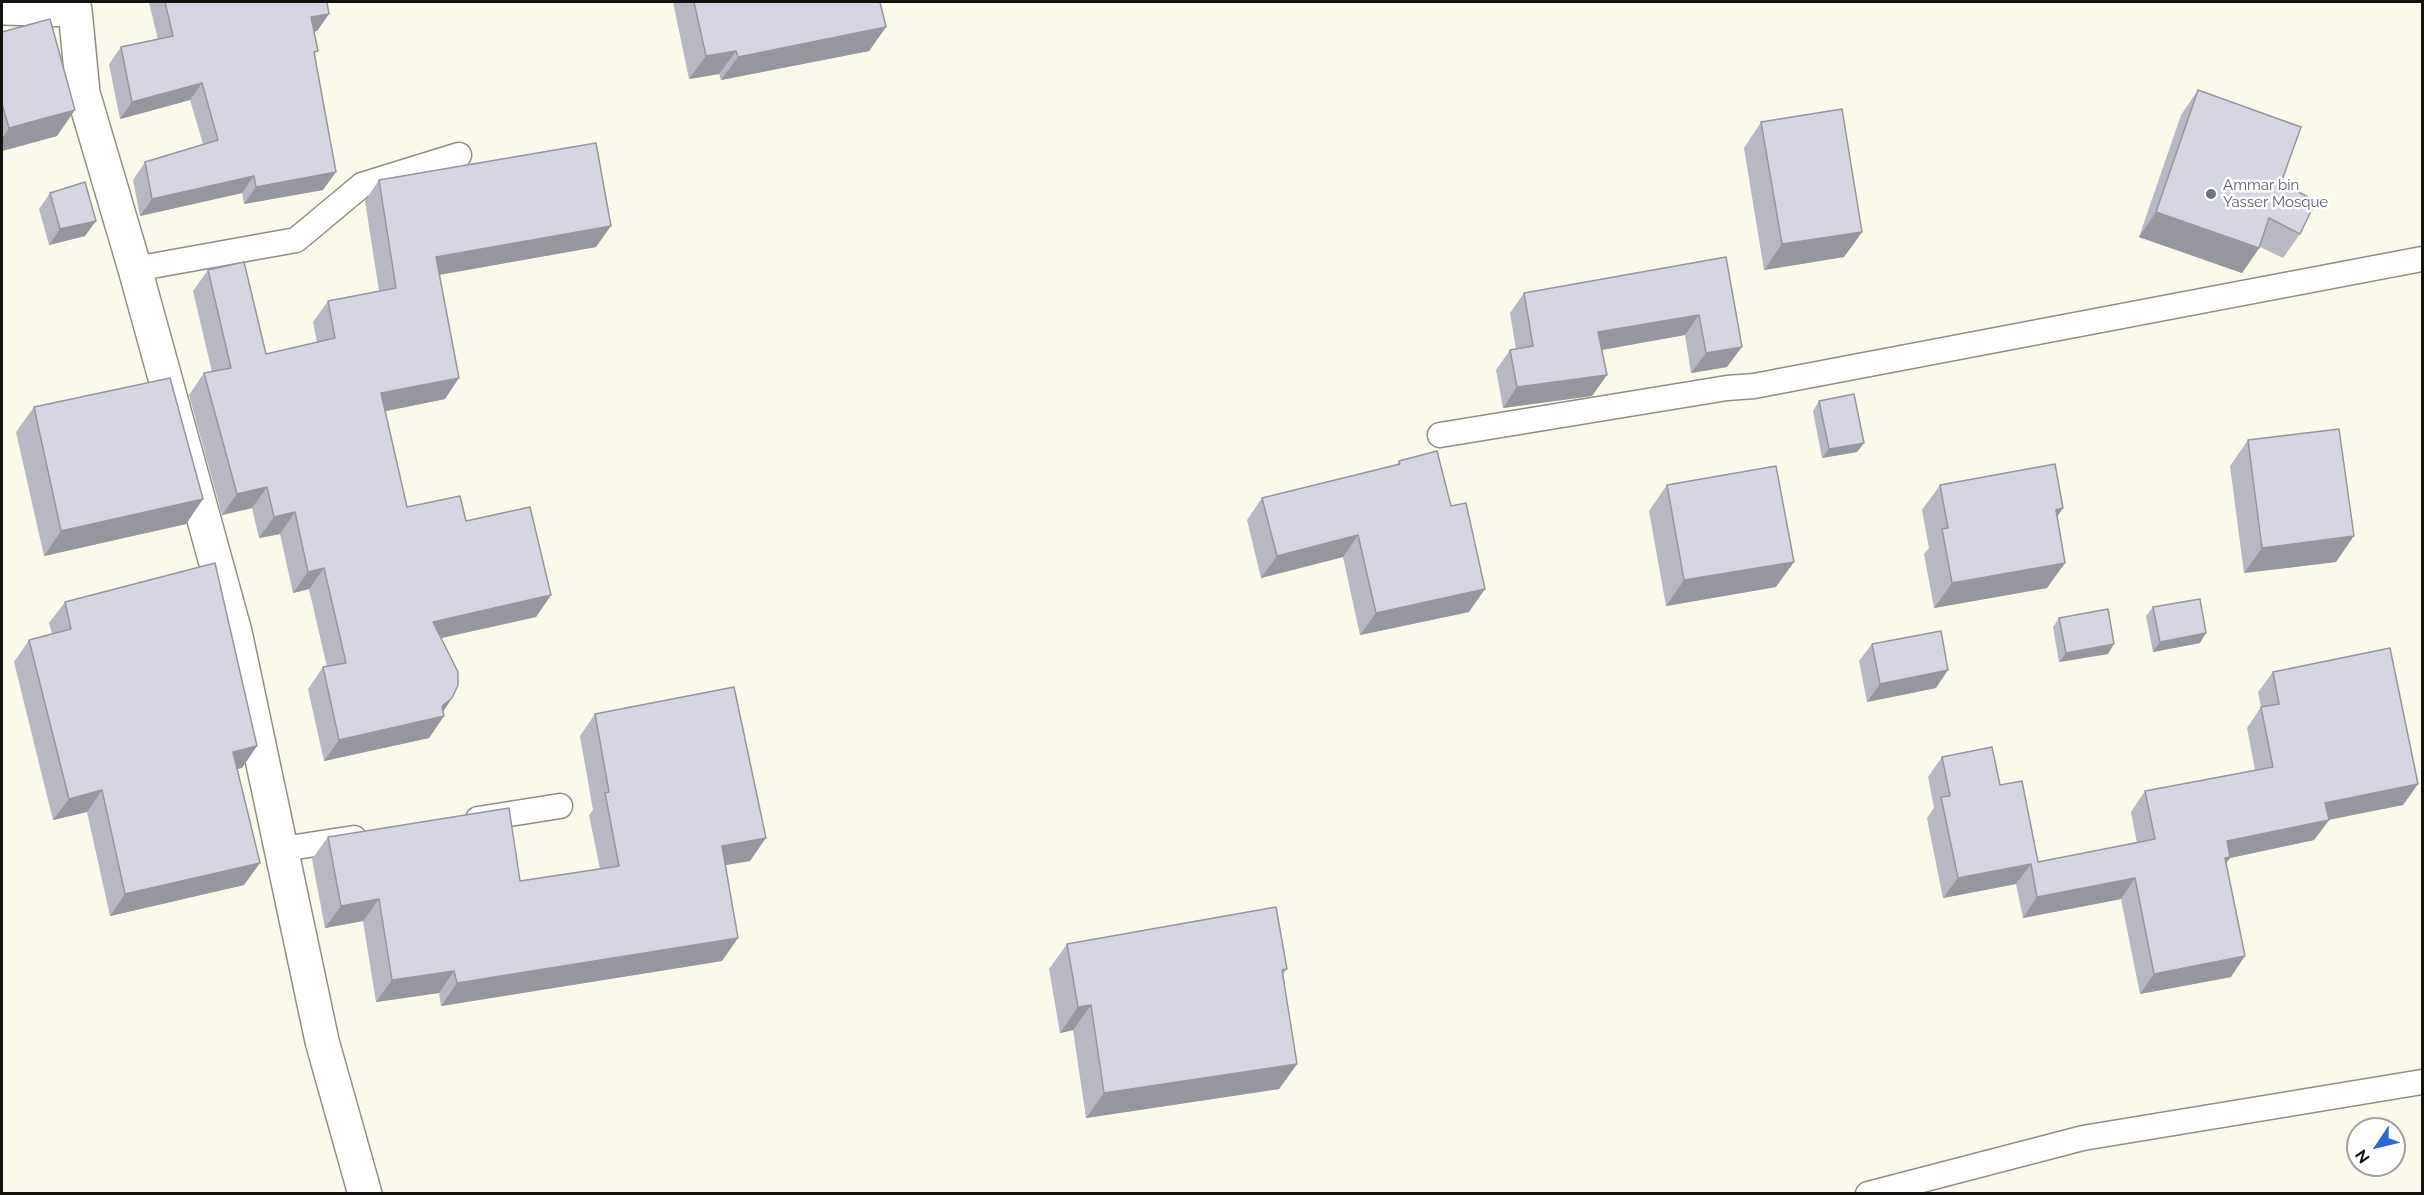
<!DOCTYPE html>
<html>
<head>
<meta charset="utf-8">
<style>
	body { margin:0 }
	#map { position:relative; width:2424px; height:1195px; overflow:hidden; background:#fbf8ec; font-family:Raleway,sans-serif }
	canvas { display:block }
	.frame { position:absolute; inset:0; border:3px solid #12110d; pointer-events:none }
	.north { position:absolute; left:2346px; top:1117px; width:60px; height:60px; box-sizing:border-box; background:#fff; border:2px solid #a0a09e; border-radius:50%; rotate:235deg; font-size:16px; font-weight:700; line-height:24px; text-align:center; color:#12110d }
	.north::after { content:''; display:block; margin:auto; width:21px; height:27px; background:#2869d6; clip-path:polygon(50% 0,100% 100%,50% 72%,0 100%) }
</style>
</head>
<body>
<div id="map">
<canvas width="2424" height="1195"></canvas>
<div class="frame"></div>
<div class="north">N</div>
</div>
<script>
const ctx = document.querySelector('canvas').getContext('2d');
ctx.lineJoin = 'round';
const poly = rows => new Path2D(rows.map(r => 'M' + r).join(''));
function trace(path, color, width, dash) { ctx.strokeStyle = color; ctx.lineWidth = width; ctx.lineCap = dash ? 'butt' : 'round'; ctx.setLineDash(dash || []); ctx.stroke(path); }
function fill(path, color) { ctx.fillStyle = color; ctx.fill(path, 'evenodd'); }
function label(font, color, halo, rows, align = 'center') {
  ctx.font = font + ' Raleway,sans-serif'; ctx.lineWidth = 5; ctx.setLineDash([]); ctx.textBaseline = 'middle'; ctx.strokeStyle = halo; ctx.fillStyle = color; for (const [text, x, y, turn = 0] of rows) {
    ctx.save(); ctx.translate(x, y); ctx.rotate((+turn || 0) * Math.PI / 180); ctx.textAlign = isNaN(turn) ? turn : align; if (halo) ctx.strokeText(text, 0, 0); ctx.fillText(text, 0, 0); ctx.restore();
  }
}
const service = poly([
	[135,269,296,240,362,185,459,155],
	[1440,435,1727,388,1754,386,2422,259],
	[478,819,560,806],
	[283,849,354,838],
	[1868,1194,2083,1138,2422,1082]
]);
const minor = poly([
	[2,8,75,10,83,93,135,269,235,632,322,1041,365,1194]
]);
trace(service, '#908e83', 27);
trace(minor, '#908e83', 36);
trace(service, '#fff', 24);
trace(minor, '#fff', 33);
fill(poly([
	[150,2,327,2,329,14,317,31,314,32,323,190,244,204,242,193,140,216,133,180,145,162,203,144,190,100,120,119,109,64,121,47,158,39,149,3],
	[673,2,880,2,886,27,869,51,721,80,719,74,689,79],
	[2,32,57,136,2,151],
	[2198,90,2281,183,2300,234,2283,258,2260,247,2242,273,2139,237,2181,115],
	[1761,122,1862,232,1844,257,1764,270,1744,148],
	[379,180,596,247,439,275,445,399,385,411,407,507,466,521,551,595,536,617,441,638,452,698,443,711,444,716,429,738,324,761,308,689,323,667,327,667,309,589,293,593,280,534,259,538,252,508,222,515,189,395,204,373,212,372,193,291,208,270,266,354,317,342,313,322,328,301,379,291,365,201],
	[50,193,85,236,49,245,39,209],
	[1726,257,1727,367,1691,373,1685,335,1602,350,1592,396,1503,408,1496,370,1510,350,1516,349,1510,313,1524,293],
	[1819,401,1864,443,1857,452,1822,458,1813,411],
	[34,407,203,499,186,524,44,556,16,432],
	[2248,440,2336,562,2244,573,2230,466],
	[1399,461,1469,612,1360,635,1343,557,1261,578,1247,520,1262,498,1397,465],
	[1667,485,1776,587,1666,606,1649,511],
	[1940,485,2063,508,2057,517,2065,563,2047,588,1934,608,1924,554,1929,548,1922,510],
	[65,602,242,768,237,769,244,885,110,916,87,812,53,820,14,662,29,640,52,634,49,623],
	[2153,607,2200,643,2153,652,2146,616],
	[2059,618,2108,654,2059,662,2053,627],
	[1872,644,1936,688,1867,702,1859,661],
	[2273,672,2418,784,2403,805,2329,820,2314,840,2230,858,2226,863,2231,977,2140,994,2121,899,2023,918,2016,884,1943,898,1927,818,1934,808,1928,777,1942,757,2000,785,2038,862,2137,843,2131,812,2145,791,2255,770,2247,728,2261,707,2258,692],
	[595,714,750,861,726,865,722,961,441,1006,439,993,376,1002,363,921,325,928,312,859,328,837,520,881,600,869,589,815,593,810,580,736],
	[1067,944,1287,969,1283,975,1297,1064,1279,1089,1086,1118,1073,1030,1060,1033,1049,969]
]), '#b7b8c2');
fill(poly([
	[329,14,317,31,298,35,311,17],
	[886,27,869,51,721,80,738,57],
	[736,51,719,74,689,79,706,56],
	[202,83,190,100,120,119,132,102],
	[75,110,57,136,2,151,2,139,9,128],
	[336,172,323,190,244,204,256,187],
	[254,176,242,193,140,216,152,199],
	[2156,212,2259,248,2242,273,2139,237],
	[96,221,85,236,49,245,60,229],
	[611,226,596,247,421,278,436,257],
	[1862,232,1844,257,1764,270,1782,244],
	[1699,315,1685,335,1584,353,1598,332],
	[1742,347,1727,367,1691,373,1706,353],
	[1607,375,1592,396,1503,408,1517,387],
	[459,378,445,399,367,415,381,393],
	[1864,443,1857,452,1822,458,1829,449],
	[267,487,252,508,222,515,237,494],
	[203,499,186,524,44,556,61,531],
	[2063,508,2045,534,2056,510],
	[295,512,280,534,259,538,274,517],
	[1358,535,1343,557,1261,578,1277,556],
	[2354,536,2336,562,2244,573,2262,548],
	[1794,562,1776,587,1666,606,1684,580],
	[2065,563,2047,588,1934,608,1952,583],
	[324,568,309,589,293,593,308,572],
	[1485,589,1469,612,1360,635,1376,613],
	[551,595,536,617,419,643,433,622],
	[2206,633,2200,643,2153,652,2160,642],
	[2114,644,2108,654,2059,662,2066,653],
	[1948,670,1936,688,1867,702,1880,684],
	[452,698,439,718,444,716,429,738,324,761,339,740,442,706],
	[257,746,242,768,217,773,233,752],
	[2418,784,2403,805,2311,823,2325,803],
	[102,790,87,812,53,820,69,799],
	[2329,820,2314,840,2230,858,2216,878,2227,841],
	[766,838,750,861,707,868,722,846],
	[260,863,244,885,110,916,125,894],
	[2031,864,2016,884,1943,898,1958,878],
	[2135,878,2121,899,2023,918,2037,897],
	[379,899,363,921,325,928,341,906],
	[738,938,722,961,441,1006,457,983],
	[2245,956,2231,977,2140,994,2154,974],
	[454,971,439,993,376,1002,392,980],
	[1091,1005,1073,1030,1060,1033,1078,1007],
	[1297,1064,1279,1089,1086,1118,1104,1093]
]), '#95969e');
const building = poly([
	[165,2,327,2,329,14,311,17,318,51,314,52,336,172,256,187,254,176,152,199,145,162,218,140,202,83,132,102,121,47,173,36,165,2],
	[694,2,880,2,886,27,738,57,736,51,706,56,694,2],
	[50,19,75,110,9,128,2,104,2,32,50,19],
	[2198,90,2301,127,2281,183,2316,201,2300,234,2269,218,2259,248,2156,212,2198,90],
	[1842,109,1862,232,1782,244,1761,122,1842,109],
	[596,143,611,226,436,257,459,378,381,393,407,507,460,496,466,521,530,507,551,595,433,622,458,672,458,685,452,698,442,706,444,716,339,740,323,667,346,663,324,568,308,572,295,512,274,517,267,487,237,494,204,373,231,368,208,270,244,262,266,354,335,338,328,301,396,288,379,180,596,143],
	[85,182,96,221,60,229,50,193,85,182],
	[1726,257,1742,347,1706,353,1699,315,1598,332,1607,375,1517,387,1510,350,1533,346,1524,293,1726,257],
	[170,378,203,499,61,531,34,407,170,378],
	[1854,394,1864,443,1829,449,1819,401,1854,394],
	[2339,429,2354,536,2262,548,2248,440,2339,429],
	[1437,451,1451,506,1466,503,1485,589,1376,613,1358,535,1277,556,1262,498,1400,464,1399,461,1437,451],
	[2055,464,2063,508,2056,510,2065,563,1952,583,1942,529,1948,528,1940,485,2055,464],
	[1776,466,1794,562,1684,580,1667,485,1776,466],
	[215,563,257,746,233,752,260,863,125,894,102,790,69,799,29,640,71,629,65,602,215,563],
	[2200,599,2206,633,2160,642,2153,607,2200,599],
	[2108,609,2114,644,2066,653,2059,618,2108,609],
	[1941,631,1948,670,1880,684,1872,644,1941,631],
	[2390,648,2418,784,2325,803,2329,820,2227,841,2230,857,2225,858,2245,956,2154,974,2135,878,2037,897,2031,864,1958,878,1941,797,1950,796,1942,757,1992,747,2000,785,2022,781,2038,862,2155,839,2145,791,2273,767,2261,707,2279,704,2273,672,2390,648],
	[734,687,766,838,722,846,738,938,457,983,454,971,392,980,379,899,341,906,328,837,509,808,520,881,619,866,605,793,609,792,595,714,734,687],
	[1276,907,1287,969,1282,970,1297,1064,1104,1093,1091,1005,1078,1007,1067,944,1276,907]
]);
fill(building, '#d5d6e2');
trace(building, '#95969e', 1.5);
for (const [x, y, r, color] of [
	[2211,194,6,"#6b7280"]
]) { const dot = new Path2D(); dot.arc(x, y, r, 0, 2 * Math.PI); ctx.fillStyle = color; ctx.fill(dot); trace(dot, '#fff', 2); }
label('15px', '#5b616d', '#fff', [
	["Ammar bin",2223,185],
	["Yasser Mosque",2223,202]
], 'left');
</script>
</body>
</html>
